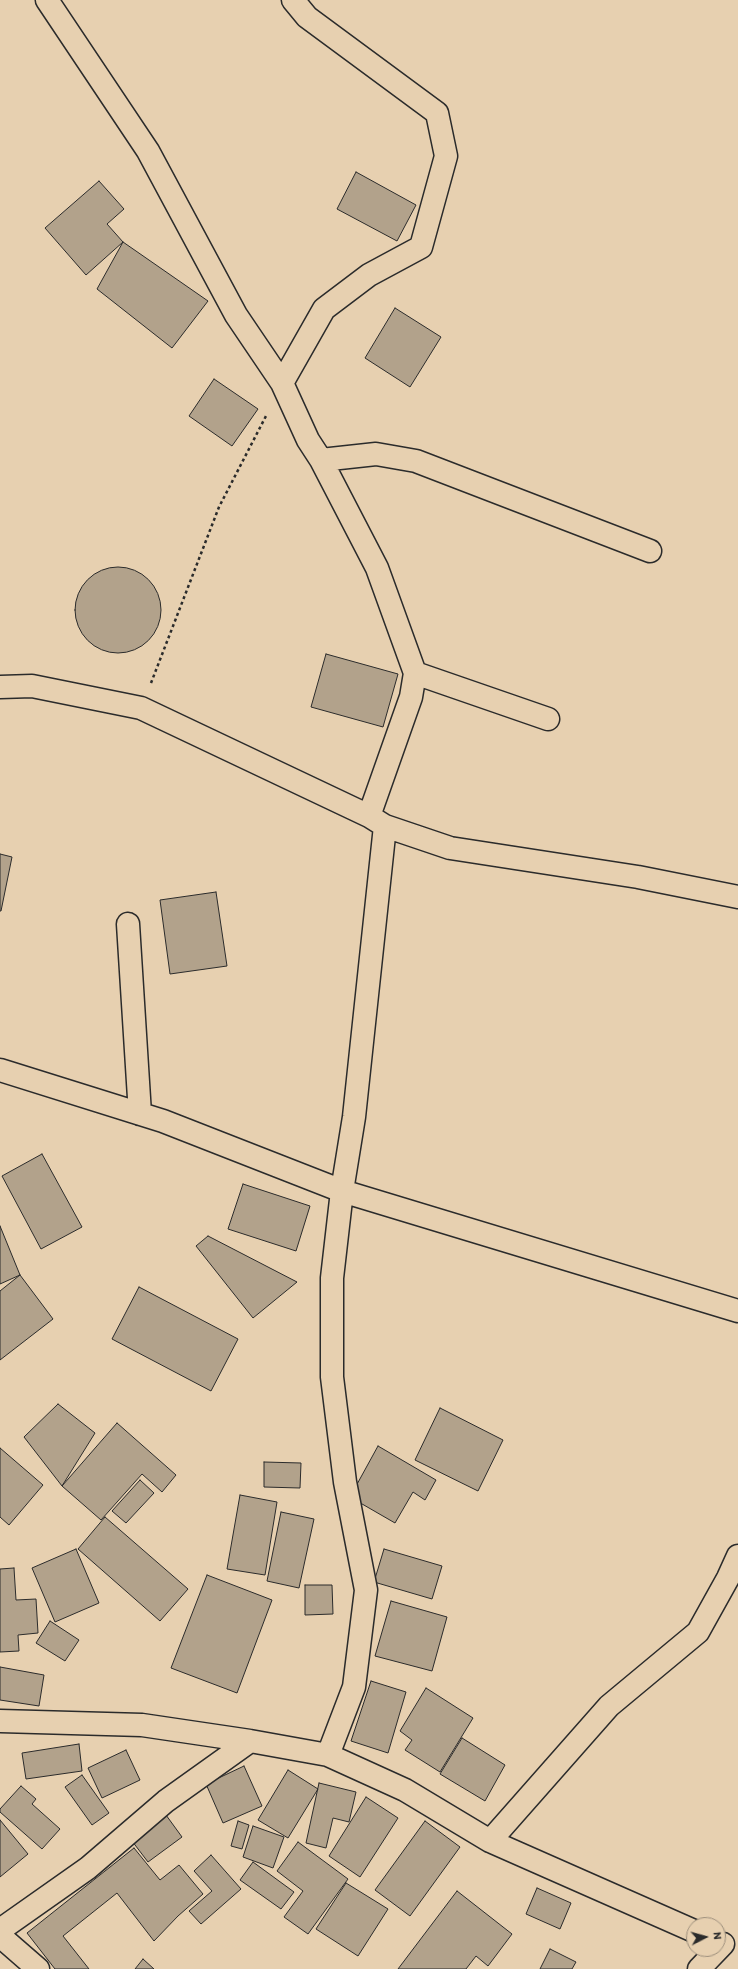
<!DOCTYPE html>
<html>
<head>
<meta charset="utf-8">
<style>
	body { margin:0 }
	#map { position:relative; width:738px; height:1969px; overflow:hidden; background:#e7d0b0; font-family:Itim,sans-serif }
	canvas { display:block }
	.north { position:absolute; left:686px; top:1917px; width:40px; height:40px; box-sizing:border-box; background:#e7d0b0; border:1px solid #9c8e7b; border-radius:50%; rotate:84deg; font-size:11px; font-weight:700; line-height:16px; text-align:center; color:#2b2b2b }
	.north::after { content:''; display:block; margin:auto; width:14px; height:18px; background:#2b2b2b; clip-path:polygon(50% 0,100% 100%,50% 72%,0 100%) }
</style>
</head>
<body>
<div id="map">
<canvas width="738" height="1969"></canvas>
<div class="north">N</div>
</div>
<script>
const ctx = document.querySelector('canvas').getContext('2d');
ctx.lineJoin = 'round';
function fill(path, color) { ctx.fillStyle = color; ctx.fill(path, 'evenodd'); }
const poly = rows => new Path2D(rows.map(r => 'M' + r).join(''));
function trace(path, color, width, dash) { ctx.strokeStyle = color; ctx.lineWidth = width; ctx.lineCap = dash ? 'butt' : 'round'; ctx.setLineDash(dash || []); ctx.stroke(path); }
const building = poly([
	[356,172,416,205,397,241,337,209,356,172],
	[99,181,124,209,107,224,123,242,86,275,45,228,99,181],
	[123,242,208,301,172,348,97,289,123,242],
	[395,308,441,337,410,387,365,358,395,308],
	[214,379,258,409,232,446,189,416,214,379],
	'75 610a43 43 0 1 1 86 0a43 43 0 1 1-86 0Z',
	[326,654,398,674,383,727,311,707,326,654],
	[0,854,12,857,1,911,0,911,0,854],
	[216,892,227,966,170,974,160,900,216,892],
	[42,1154,82,1227,41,1249,2,1176,42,1154],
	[243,1184,310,1206,296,1251,228,1229,243,1184],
	[0,1226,20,1275,0,1284,0,1226],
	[208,1236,297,1282,253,1318,196,1246,208,1236],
	[20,1275,53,1319,0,1360,0,1291,20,1275],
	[139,1287,238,1339,211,1391,112,1339,139,1287],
	[58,1404,95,1433,62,1486,24,1437,58,1404],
	[440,1408,503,1440,478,1491,415,1460,440,1408],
	[117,1423,176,1475,162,1492,142,1474,101,1520,62,1486,117,1423],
	[378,1446,436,1480,425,1500,413,1492,395,1523,350,1497,378,1446],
	[0,1448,43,1485,9,1525,0,1517,0,1448],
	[264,1462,301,1463,300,1488,264,1487,264,1462],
	[140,1480,154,1493,126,1523,112,1511,140,1480],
	[240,1495,277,1502,265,1575,227,1569,240,1495],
	[281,1512,314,1519,299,1588,267,1581,281,1512],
	[105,1517,188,1589,160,1621,78,1549,105,1517],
	[76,1549,99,1603,55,1622,32,1568,76,1549],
	[384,1549,442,1566,432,1599,374,1582,384,1549],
	[14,1568,16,1600,36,1599,38,1633,18,1635,19,1651,0,1652,0,1569,14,1568],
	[207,1575,272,1600,237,1693,171,1668,207,1575],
	[305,1585,332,1585,333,1614,305,1615,305,1585],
	[391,1601,447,1617,432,1671,375,1656,391,1601],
	[50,1621,79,1640,65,1661,36,1643,50,1621],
	[0,1667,44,1675,39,1706,0,1700,0,1667],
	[371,1681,406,1692,388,1753,351,1741,371,1681],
	[426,1688,473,1718,440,1772,405,1750,412,1740,400,1731,426,1688],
	[462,1738,505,1765,485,1801,440,1774,462,1738],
	[79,1744,82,1771,26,1779,22,1753,79,1744],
	[126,1750,140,1780,102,1798,88,1768,126,1750],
	[244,1766,262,1806,223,1823,206,1784,244,1766],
	[288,1770,318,1789,288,1838,258,1820,288,1770],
	[82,1775,109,1813,92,1825,65,1787,82,1775],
	[319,1783,356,1792,349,1822,333,1818,326,1848,306,1843,319,1783],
	[21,1786,36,1799,32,1804,60,1829,42,1849,0,1812,0,1809,21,1786],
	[366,1797,398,1818,360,1877,329,1856,366,1797],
	[166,1815,182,1837,148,1862,132,1841,166,1815],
	[0,1820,28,1854,0,1877,0,1820],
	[238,1821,249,1825,242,1849,231,1846,238,1821],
	[425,1821,460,1847,410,1916,375,1890,425,1821],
	[253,1826,284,1837,273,1868,243,1857,253,1826],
	[298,1842,348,1879,308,1934,284,1917,303,1891,277,1871,298,1842],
	[134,1848,160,1880,179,1865,203,1894,178,1916,154,1941,117,1893,63,1936,89,1969,55,1969,27,1933,134,1848],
	[211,1855,241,1889,201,1924,189,1911,212,1891,194,1871,211,1855],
	[253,1862,294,1892,281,1909,240,1880,253,1862],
	[346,1883,388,1909,358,1956,316,1929,346,1883],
	[537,1888,571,1903,560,1929,526,1914,537,1888],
	[457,1891,512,1934,488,1966,476,1956,466,1969,398,1969,457,1891],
	[550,1949,576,1962,572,1969,540,1969,550,1949],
	[143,1959,154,1969,135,1969,143,1959]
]);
fill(building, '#b2a28b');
trace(building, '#2b2b2b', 1);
const minor = poly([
	[47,0,148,151,236,315,282,383,308,440,321,460,377,568,415,673,411,697,369,816],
	[282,383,324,309,369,275,421,247,446,156,437,113,307,17,293,0],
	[321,460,376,454,416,461,650,551],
	[415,673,548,719],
	[0,687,32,686,141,708,369,816,385,826,450,848,638,877,738,897],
	[128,924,140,1114],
	[0,1070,163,1121,342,1191,738,1311],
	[0,1721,142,1725,250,1741,328,1755,405,1790,490,1841,694,1931],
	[328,1755,354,1687,366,1590,345,1482,332,1377,332,1278,342,1191,354,1117,385,826],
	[490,1841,609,1706,698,1632,728,1578,738,1556],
	[0,1930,88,1868,166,1801,250,1741],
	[0,1936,38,1969],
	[699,1969,723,1944]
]);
trace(minor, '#2b2b2b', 25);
trace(poly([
	[151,683,219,507,267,414]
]), '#2b2b2b', 2.5, [3, 3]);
trace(minor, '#e7d0b0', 22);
</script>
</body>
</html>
